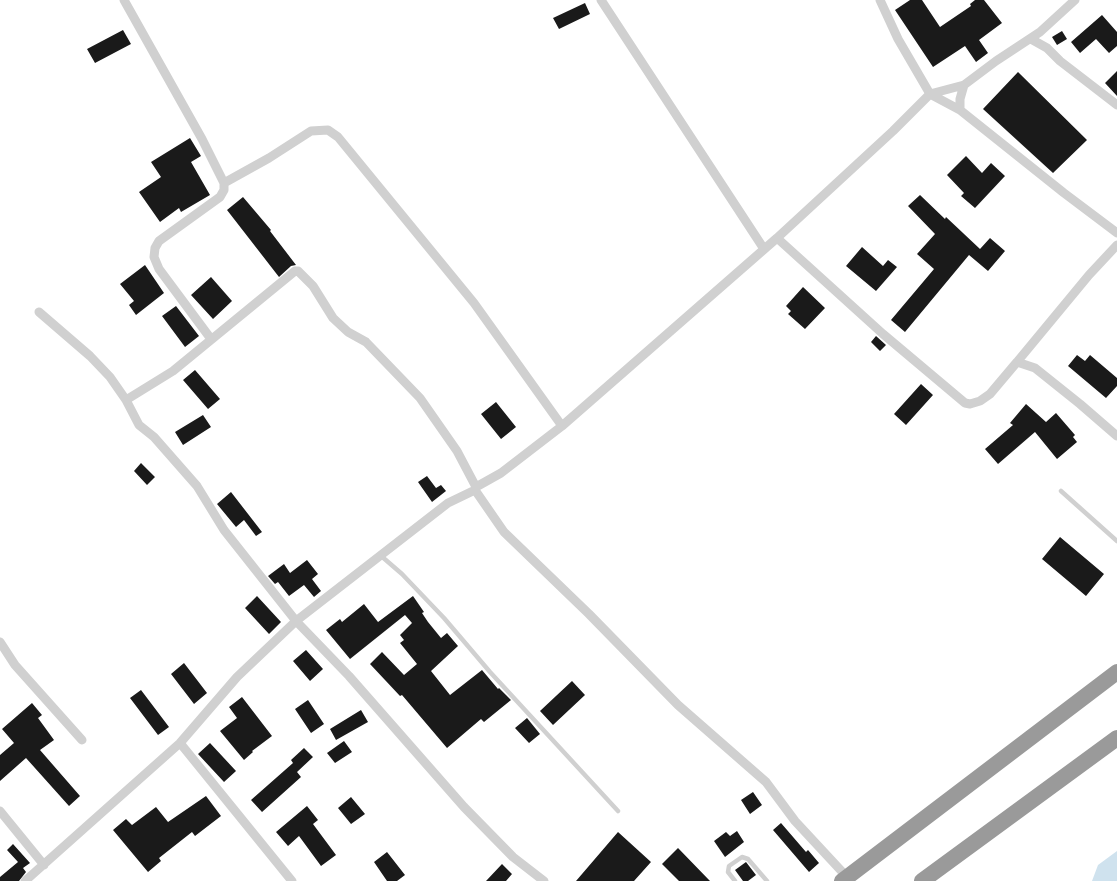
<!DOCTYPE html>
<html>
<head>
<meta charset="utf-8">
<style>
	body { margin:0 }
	canvas { display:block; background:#fff }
</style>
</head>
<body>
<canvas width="1117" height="881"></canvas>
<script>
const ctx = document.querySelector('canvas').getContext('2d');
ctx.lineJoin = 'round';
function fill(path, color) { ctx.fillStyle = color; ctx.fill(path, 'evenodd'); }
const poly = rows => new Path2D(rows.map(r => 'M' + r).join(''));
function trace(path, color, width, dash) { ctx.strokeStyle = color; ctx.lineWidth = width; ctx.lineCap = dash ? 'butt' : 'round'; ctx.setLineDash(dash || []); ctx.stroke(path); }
fill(poly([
	[1117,851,1117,881,1092,881,1098,865]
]), '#cfe2ee');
fill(poly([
	[910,0,922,0,940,27,971,6,970,4,975,0,984,0,1002,23,979,40,988,53,976,62,965,46,933,67,895,10],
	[585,3,590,14,559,29,553,18],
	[1102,15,1117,32,1117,46,1109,53,1096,39,1080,53,1071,42],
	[123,30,131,44,95,63,87,49],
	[1062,31,1067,39,1057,45,1052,37],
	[1117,71,1117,96,1105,83],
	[1018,72,1087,140,1053,173,983,109],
	[190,138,201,156,191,162,210,195,181,212,179,208,160,222,139,192,161,177,151,162],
	[966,156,982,173,991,163,1005,176,975,208,961,196,964,193,947,175],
	[920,195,945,219,946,217,980,249,990,238,1005,251,988,271,969,255,905,332,891,320,934,269,917,254,935,234,908,206],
	[243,197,271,230,270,231,296,265,291,266,279,277,227,210],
	[862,247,883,266,888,260,897,267,876,291,846,266],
	[145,265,164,293,136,315,129,305,134,301,120,284],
	[211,277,232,301,213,319,191,295],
	[803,287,825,308,805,329,788,314,791,311,786,306],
	[176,306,199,336,185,347,162,316],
	[876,336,886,345,880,351,871,342],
	[1077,355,1085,361,1090,355,1117,378,1117,386,1106,398,1068,366],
	[195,370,220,399,208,409,183,380],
	[921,384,933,395,906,425,894,414],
	[496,402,516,427,501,439,481,414],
	[1026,404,1046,422,1056,413,1075,435,1073,437,1077,442,1057,459,1035,432,998,464,985,449,1013,425,1010,423],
	[203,415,211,427,183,445,175,432],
	[141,463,155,477,147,485,134,471],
	[427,476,436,488,441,485,446,491,432,502,418,482],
	[231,492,262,532,256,536,244,520,236,527,217,504],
	[1060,537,1104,574,1086,596,1042,559],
	[307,560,318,574,312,579,321,591,314,597,304,585,289,596,278,582,275,584,268,576,284,564,290,573],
	[257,596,281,622,269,634,245,608],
	[413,596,424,612,422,613,428,622,441,638,447,633,458,646,431,671,450,695,482,670,498,689,499,688,511,700,484,722,481,719,447,748,402,695,400,696,370,664,382,652,404,675,417,664,400,643,404,640,400,635,412,623,405,615,350,659,326,630,340,619,342,622,364,604,378,622],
	[306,650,323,669,310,681,293,661],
	[184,663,207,693,194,704,171,674],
	[572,681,585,695,553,725,540,711],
	[141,690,169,727,158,735,130,698],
	[242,697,272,736,252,751,253,752,244,760,220,731,237,718,229,707],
	[308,700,324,724,311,733,295,709],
	[32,703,42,715,38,718,54,740,40,750,80,796,69,806,26,758,0,781,0,755,14,743,2,729],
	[361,710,368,722,336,740,330,729],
	[527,718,540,734,529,743,515,728],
	[344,741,352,752,335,763,327,753],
	[210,743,236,771,224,782,198,754],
	[304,748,313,757,297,772,301,777,262,812,251,800,293,763,291,760],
	[753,792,762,805,750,814,741,800],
	[206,796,221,816,195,836,192,832,159,858,161,861,148,872,113,830,126,819,132,825,156,807,168,822],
	[351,797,365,814,351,824,338,808],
	[307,806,318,820,313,824,336,855,321,866,299,836,288,846,276,832],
	[781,823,806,852,808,850,819,863,809,872,773,830],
	[737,831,744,842,725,857,714,841,726,832,730,836],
	[618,832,651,862,634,881,576,881],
	[13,844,30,863,23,868,26,872,19,881,0,881,0,877,18,862,7,850],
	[678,848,710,881,679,881,662,864],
	[387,852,405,875,397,881,387,881,374,862],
	[746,862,756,875,748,881,743,881,735,870],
	[502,864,512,874,506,881,486,881]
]), '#1a1a1a');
trace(poly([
	[1061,491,1117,541],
	[380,555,402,574,444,618,490,672,618,811],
	[735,881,728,872,729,866,742,857,748,859,767,881]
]), '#d0d0d0', 4.5);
trace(poly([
	[124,0,202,139,224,183,224,190,220,197,159,241,155,248,154,257,159,269,211,339],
	[601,0,764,249],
	[880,0,898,39,930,94,960,110,1064,193,1117,233],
	[1031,39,1047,48,1060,61,1117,105],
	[960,110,960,99,964,85,996,61,1040,32,1075,0],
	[224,183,269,158,311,131,328,130,338,137,474,303,562,426],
	[777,238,883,334,965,403,970,404,980,401,990,394,1017,362,1035,368,1080,404,1117,436],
	[39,312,90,356,110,377,126,400,139,425,154,437,197,486,224,530,296,621,349,676,464,807,513,857,544,881],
	[1017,362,1089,275,1117,245],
	[126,400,173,371,295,271,298,271,313,286,333,318,348,332,366,342,420,398,457,451,476,487],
	[475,490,504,532,589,614,678,705,766,782,795,821,847,877],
	[0,642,15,665,82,740],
	[180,743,292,881],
	[0,811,44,865],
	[25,881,180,743,237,677,296,621,448,503,475,490,476,487,501,473,562,426,777,238,893,131,930,94,964,85]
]), '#d0d0d0', 9);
trace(poly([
	[842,881,1117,672],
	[922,881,1117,738]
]), '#9a9a9a', 16);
</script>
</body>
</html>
